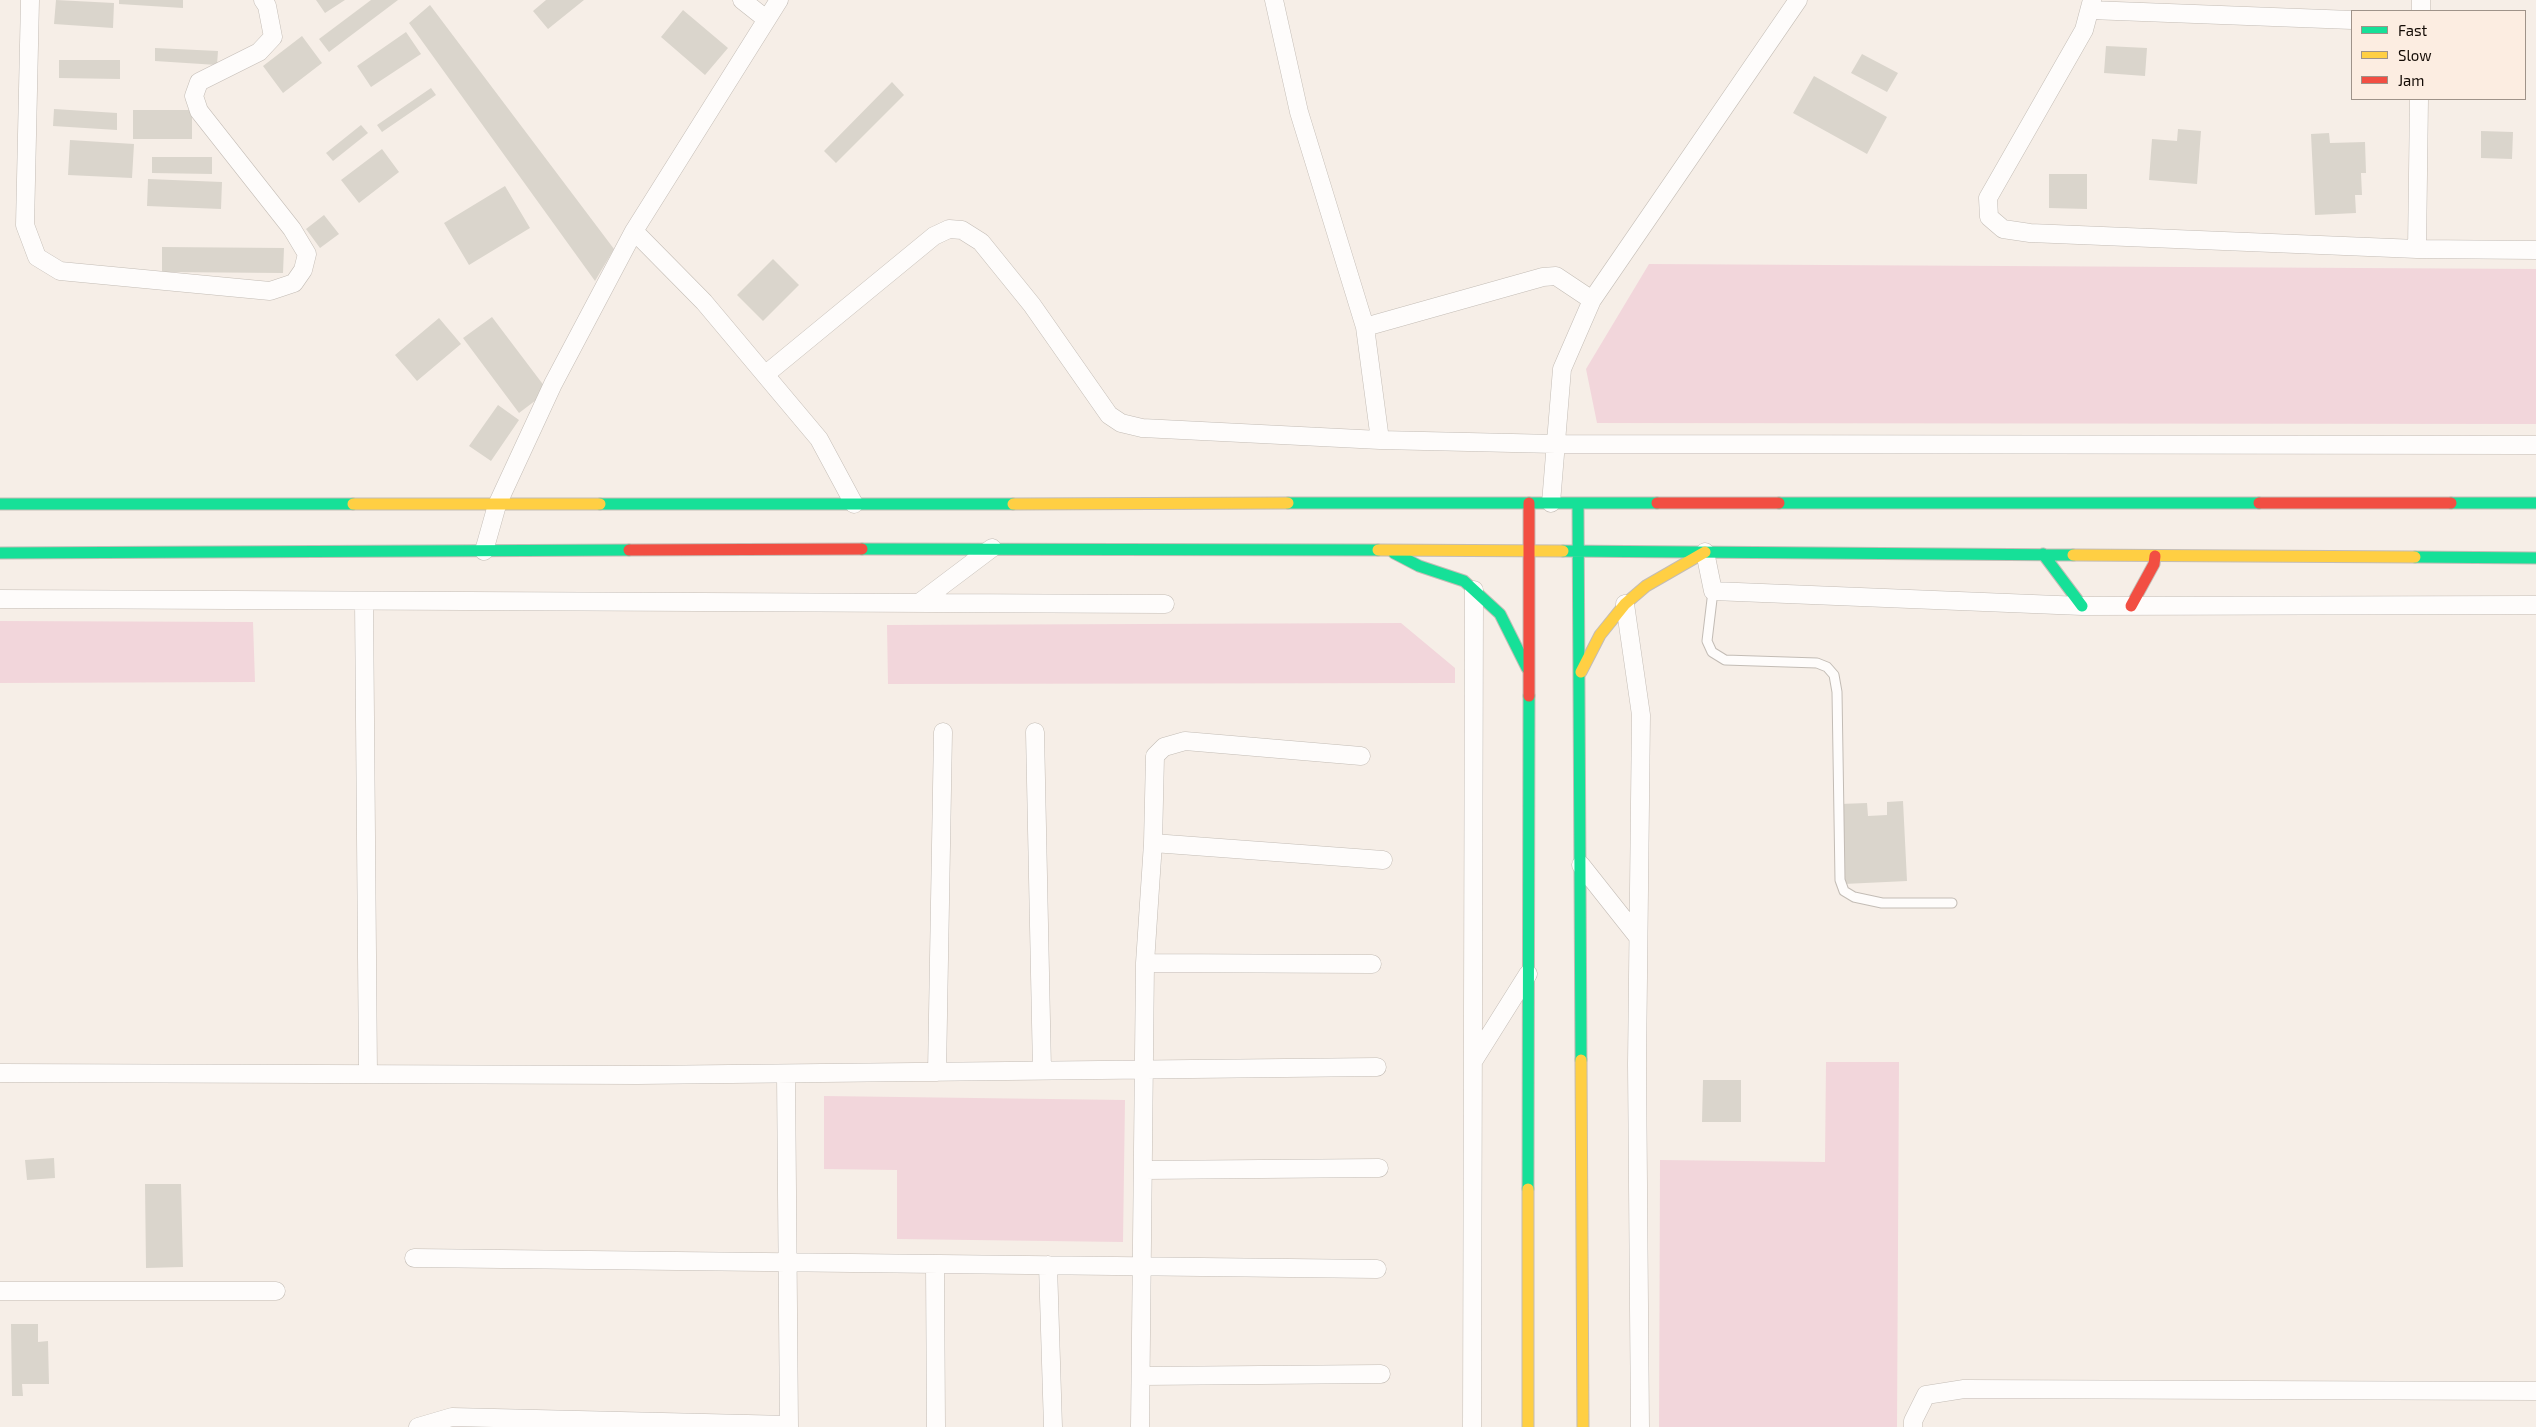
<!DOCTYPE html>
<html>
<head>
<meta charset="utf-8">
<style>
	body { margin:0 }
	#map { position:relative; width:2536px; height:1427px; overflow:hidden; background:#f6eee7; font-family:"Exo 2",sans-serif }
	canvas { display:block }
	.legend { position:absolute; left:2351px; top:10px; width:175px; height:90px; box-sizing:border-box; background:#fcede1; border:1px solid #9f9389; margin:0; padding:6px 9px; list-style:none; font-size:15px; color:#140c06 }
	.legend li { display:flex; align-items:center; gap:10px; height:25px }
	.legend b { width:25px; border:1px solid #9f9389 }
</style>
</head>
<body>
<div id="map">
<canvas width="2536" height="1427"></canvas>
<ul class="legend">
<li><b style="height:6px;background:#16e098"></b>Fast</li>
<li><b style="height:6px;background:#ffcf43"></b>Slow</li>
<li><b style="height:6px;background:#f24e42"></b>Jam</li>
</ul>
</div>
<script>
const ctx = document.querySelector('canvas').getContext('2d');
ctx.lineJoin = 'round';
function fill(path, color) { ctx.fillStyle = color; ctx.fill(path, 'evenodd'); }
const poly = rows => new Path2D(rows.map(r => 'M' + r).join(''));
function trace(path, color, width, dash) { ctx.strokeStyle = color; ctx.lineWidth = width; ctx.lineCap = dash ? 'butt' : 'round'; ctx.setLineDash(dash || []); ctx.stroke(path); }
fill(poly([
	[1649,264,2536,269,2536,424,1597,423,1586,369],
	[0,621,253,622,255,682,0,683],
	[1401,623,1455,668,1455,683,888,684,887,625],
	[1826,1062,1899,1062,1897,1427,1659,1427,1660,1160,1825,1162],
	[824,1096,1125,1100,1123,1242,897,1239,897,1170,824,1169]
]), '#f2d6db');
fill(poly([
	[56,0,114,3,113,28,54,24],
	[119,0,183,0,183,8,119,4],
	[316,0,345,0,325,13],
	[371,0,398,0,329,52,319,39],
	[546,0,584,0,548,29,533,11],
	[430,5,614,249,595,281,409,23],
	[683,10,728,48,705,75,661,37],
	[406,32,421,54,371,87,357,66],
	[302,36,322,63,283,93,263,66],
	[2106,46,2147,48,2145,76,2104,73],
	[155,48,218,51,217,65,155,61],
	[1862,54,1898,73,1887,92,1851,73],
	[59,60,120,60,120,79,59,78],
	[1814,76,1887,117,1867,154,1793,113],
	[892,82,904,95,836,163,824,151],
	[431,88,436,95,382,132,377,125],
	[54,109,117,113,117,130,53,126],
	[133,110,192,110,192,139,133,139],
	[361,125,368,133,333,161,326,153],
	[2178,129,2201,131,2197,184,2149,180,2152,139,2177,141],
	[2481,131,2513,132,2512,159,2481,158],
	[2329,133,2330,143,2365,142,2366,173,2361,173,2362,195,2355,195,2356,213,2315,215,2311,134],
	[70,140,134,144,132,178,68,175],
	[382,149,399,172,359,203,341,180],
	[152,157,212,157,212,174,152,173],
	[2049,174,2087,174,2087,209,2049,208],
	[148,179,222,182,221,209,147,206],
	[505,186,530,228,469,265,444,223],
	[324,215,339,234,320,248,306,229],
	[162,247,284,248,283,273,162,272],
	[773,259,799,285,763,321,737,295],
	[492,317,548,391,519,413,463,338],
	[439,318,461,344,417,381,395,355],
	[498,405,519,420,491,461,469,446],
	[1903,801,1907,881,1844,884,1840,804,1867,803,1868,816,1887,815,1887,802],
	[1703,1080,1741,1080,1741,1122,1702,1122],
	[54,1158,55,1178,27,1180,25,1160],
	[145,1184,181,1184,183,1267,146,1268],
	[11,1324,38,1324,38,1342,48,1341,49,1384,22,1384,23,1396,12,1396]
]), '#dad5cc');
const lane = poly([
	[1713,591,1707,641,1712,652,1725,660,1817,663,1827,667,1834,675,1837,692,1840,880,1844,891,1854,897,1882,903,1952,903]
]);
const street = poly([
	[30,0,25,225,37,257,60,271,270,291,294,283,303,270,307,254,292,229,199,111,194,96,199,82,259,52,273,37,267,6,263,0],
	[742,0,766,19],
	[1274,0,1299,112,1365,327,1380,440],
	[2092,0,2084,30,1988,198,1989,217,2003,229,2030,233,2417,249,2536,250],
	[2090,10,2352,20],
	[2421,11,2421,0],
	[634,231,704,302,819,439,854,504],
	[2417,249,2419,99],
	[1365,327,1543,277,1556,276,1592,300],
	[766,374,934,236,949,229,962,230,981,242,1032,305,1109,415,1121,423,1142,428,1380,440,1556,444,2536,445],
	[1551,503,1562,369,1592,300,1798,0],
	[484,551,497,505,553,384,634,231,779,0],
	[1705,552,1713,591,2082,606,2536,605],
	[0,599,1165,604],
	[364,601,368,1074],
	[919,603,992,548],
	[1625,604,1641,715,1637,1064,1640,1427],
	[1035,732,1042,1070],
	[1153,843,1383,860],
	[1581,865,1638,937],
	[1145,963,1372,964],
	[1474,1060,1528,974],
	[937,1072,943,732],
	[0,1073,638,1075,1377,1067],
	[786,1074,789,1427],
	[1144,1170,1379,1168],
	[414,1258,1377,1269],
	[935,1264,936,1427],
	[1048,1265,1053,1427],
	[0,1291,276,1291],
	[1142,1376,1381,1374],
	[418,1427,452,1417,789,1425],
	[1140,1427,1145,963,1153,843,1155,756,1164,747,1185,741,1361,756],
	[1472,1427,1474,590],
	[1913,1427,1913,1421,1926,1395,1964,1389,2536,1391]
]);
const fast = poly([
	[1288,503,1657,503],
	[1578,503,1581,1060],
	[1779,503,2259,503],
	[2451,503,2536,503],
	[0,504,353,504],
	[600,504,1013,504],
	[862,549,1378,550],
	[1563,551,2073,555],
	[0,553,629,550],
	[1394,553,1419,566,1464,581,1500,614,1527,668],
	[2043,554,2082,606],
	[2415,557,2536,558],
	[1528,1189,1529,696]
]);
const slow = poly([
	[353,504,600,504],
	[1013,504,1288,503],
	[1378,550,1563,551],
	[2073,555,2415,557],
	[1581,672,1600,635,1625,604,1646,586,1705,552],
	[1581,1060,1583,1427],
	[1528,1427,1528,1189]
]);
const jam = poly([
	[1657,503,1779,503],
	[2259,503,2451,503],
	[629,550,862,549],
	[2131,606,2154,564,2155,556],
	[1529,696,1529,503]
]);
trace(lane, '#c3bcb5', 11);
trace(street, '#c3bcb5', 19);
trace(fast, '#c3bcb5', 13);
trace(slow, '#c3bcb5', 13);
trace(jam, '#c3bcb5', 13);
trace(lane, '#fefcfb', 9);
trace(street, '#fefcfb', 18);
trace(fast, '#16e098', 11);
trace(slow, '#ffcf43', 11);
trace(jam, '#f24e42', 11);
</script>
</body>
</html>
